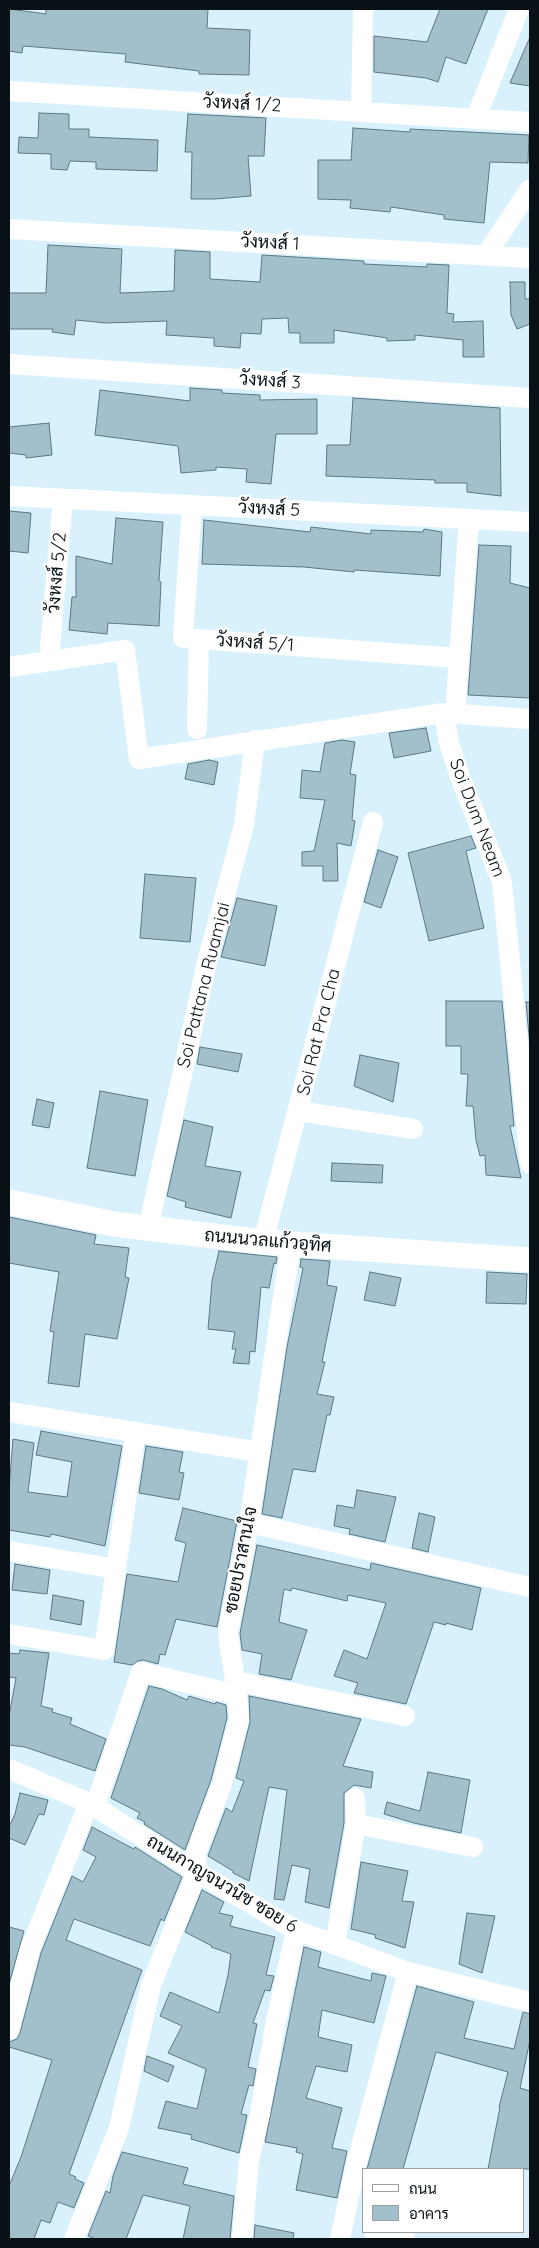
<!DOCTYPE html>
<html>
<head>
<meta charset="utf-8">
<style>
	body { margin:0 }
	#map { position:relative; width:539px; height:2248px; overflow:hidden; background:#d9f1fc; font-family:Quicksand,Sarabun,sans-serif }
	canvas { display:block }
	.frame { position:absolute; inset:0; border:10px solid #071116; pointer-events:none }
	.legend { position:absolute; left:362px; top:2168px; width:162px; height:65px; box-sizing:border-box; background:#fff; border:1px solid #9ca0a2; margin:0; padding:6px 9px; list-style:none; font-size:15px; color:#071116 }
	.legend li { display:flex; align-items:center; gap:10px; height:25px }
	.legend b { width:25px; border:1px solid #9ca0a2 }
</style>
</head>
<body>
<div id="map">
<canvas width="539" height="2248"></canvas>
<div class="frame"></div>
<ul class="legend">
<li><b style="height:6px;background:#fff"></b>ถนน</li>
<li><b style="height:14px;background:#a2c0cc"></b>อาคาร</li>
</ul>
</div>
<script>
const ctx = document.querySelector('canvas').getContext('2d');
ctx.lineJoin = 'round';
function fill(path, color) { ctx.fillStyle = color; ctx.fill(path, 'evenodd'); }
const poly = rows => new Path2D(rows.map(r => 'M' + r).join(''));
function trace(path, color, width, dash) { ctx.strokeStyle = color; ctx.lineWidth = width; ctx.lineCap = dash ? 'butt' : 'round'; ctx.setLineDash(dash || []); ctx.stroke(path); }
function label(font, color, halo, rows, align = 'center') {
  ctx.font = font + ' Quicksand,Sarabun,sans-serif'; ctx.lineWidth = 4; ctx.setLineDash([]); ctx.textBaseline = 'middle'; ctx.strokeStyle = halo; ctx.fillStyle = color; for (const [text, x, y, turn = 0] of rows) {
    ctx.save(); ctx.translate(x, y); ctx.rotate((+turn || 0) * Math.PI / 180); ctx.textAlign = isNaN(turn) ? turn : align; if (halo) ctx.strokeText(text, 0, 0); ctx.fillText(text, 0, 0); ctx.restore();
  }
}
const building = poly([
	[9,9,46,14,46,9,208,9,207,28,250,30,249,75,199,74,199,71,125,62,126,54,23,46,22,53,9,51,9,9],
	[440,9,488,9,466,64,446,57,438,82,426,78,374,72,374,36,427,42,440,9],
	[530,37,530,86,510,83,530,37],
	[39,113,69,114,69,129,89,129,89,137,158,140,157,171,96,169,96,162,70,161,67,170,51,169,51,154,18,153,19,137,38,138,39,113],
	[188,114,266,118,264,156,248,156,251,196,215,199,191,199,192,152,185,152,188,114],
	[353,128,410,132,410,129,529,135,528,163,490,162,484,223,444,219,444,215,391,207,390,212,350,208,351,200,318,199,318,160,351,160,353,128],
	[48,245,122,249,120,293,174,291,175,250,210,252,210,279,260,282,262,255,364,261,364,264,427,267,427,264,449,265,447,313,454,314,453,322,483,321,484,357,463,357,463,340,415,335,415,340,387,341,387,338,334,330,334,343,300,343,300,333,289,333,288,318,262,319,261,334,241,333,240,348,214,346,214,338,166,335,167,321,106,323,76,320,74,335,52,332,53,329,9,329,9,293,46,293,48,245],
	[510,282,525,282,525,299,530,299,530,324,517,329,511,315,510,282],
	[190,388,222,390,222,393,260,395,260,400,317,399,317,434,276,434,271,484,246,482,247,469,216,467,216,470,181,473,178,446,95,435,100,390,190,401,190,388],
	[353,398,500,408,501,496,467,492,467,483,435,483,435,480,326,476,327,445,350,445,353,398],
	[49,423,52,455,26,458,26,455,9,453,9,427,49,423],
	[9,511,31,513,28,553,9,551,9,511],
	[116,518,163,522,159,580,161,582,159,626,108,623,107,634,69,630,72,597,76,597,76,556,112,564,116,518],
	[204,520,310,532,311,527,371,534,371,530,423,532,424,529,442,532,440,576,354,570,354,572,304,567,202,564,204,520],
	[479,545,511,546,510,583,530,588,530,698,468,695,479,545],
	[426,728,431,751,394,758,389,733,426,728],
	[342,740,355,742,350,774,356,775,352,820,355,821,351,846,337,843,338,881,323,881,323,866,302,866,302,852,314,851,325,800,300,798,302,770,320,772,325,743,342,740],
	[209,760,218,762,214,785,185,779,188,764,209,760],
	[471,836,476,848,466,851,484,928,429,941,408,853,471,836],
	[378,850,398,857,381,908,364,902,378,850],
	[145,874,196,878,190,942,140,938,145,874],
	[237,898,277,906,265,966,221,957,237,898],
	[446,1001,502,1001,514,1126,510,1126,521,1178,486,1175,485,1155,480,1156,476,1140,473,1106,466,1106,468,1074,461,1074,461,1046,446,1046,446,1001],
	[526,1002,530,1002,530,1046,526,1002],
	[200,1047,242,1054,238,1072,197,1064,200,1047],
	[360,1055,399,1063,393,1102,354,1086,360,1055],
	[100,1091,148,1100,135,1176,87,1168,100,1091],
	[37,1099,54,1103,49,1128,32,1125,37,1099],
	[184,1120,213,1127,205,1166,241,1172,231,1218,185,1207,186,1202,167,1196,184,1120],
	[332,1163,383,1165,382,1183,331,1181,332,1163],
	[9,1217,96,1235,94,1244,129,1248,125,1277,129,1278,117,1339,85,1334,79,1387,48,1383,54,1332,50,1331,59,1272,9,1263,9,1217],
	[219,1251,277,1257,276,1264,274,1263,269,1288,261,1287,255,1352,250,1351,249,1364,233,1363,236,1349,232,1349,235,1332,208,1329,212,1281,219,1251],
	[301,1259,330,1261,327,1285,337,1287,322,1362,325,1362,317,1394,334,1397,330,1415,327,1415,315,1472,293,1469,282,1518,262,1514,287,1347,303,1268,300,1267,301,1259],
	[370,1272,401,1278,395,1306,364,1300,370,1272],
	[487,1272,527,1274,526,1304,486,1303,487,1272],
	[41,1431,122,1446,105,1546,51,1534,50,1537,9,1530,9,1489,13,1439,34,1443,28,1492,67,1497,72,1462,36,1455,41,1431],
	[146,1446,183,1452,179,1472,184,1473,179,1500,139,1493,146,1446],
	[357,1490,396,1497,385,1542,349,1534,350,1529,334,1526,337,1505,354,1508,357,1490],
	[183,1508,237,1521,217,1627,176,1619,165,1655,160,1654,158,1664,143,1660,138,1661,132,1665,114,1662,127,1574,178,1582,186,1543,175,1540,183,1508],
	[419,1513,435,1517,428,1552,412,1548,419,1513],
	[257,1545,370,1570,371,1563,481,1588,472,1630,446,1623,446,1625,434,1622,406,1704,354,1693,358,1683,334,1676,344,1650,367,1659,386,1603,348,1595,347,1601,292,1588,291,1591,284,1589,279,1622,307,1630,291,1680,259,1674,262,1654,242,1650,240,1633,257,1545],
	[15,1564,50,1570,47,1594,12,1590,15,1564],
	[53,1595,84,1601,81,1625,50,1619,53,1595],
	[20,1650,49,1653,41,1706,53,1709,52,1712,72,1718,70,1724,106,1739,95,1771,25,1747,9,1745,9,1716,16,1678,9,1677,9,1653,19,1654,20,1650],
	[149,1686,162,1689,187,1700,189,1696,215,1704,216,1702,226,1705,227,1718,211,1780,185,1850,144,1824,145,1822,137,1818,140,1813,111,1798,149,1686],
	[249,1696,361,1719,343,1766,373,1772,371,1788,354,1785,344,1793,344,1823,329,1908,305,1902,310,1869,292,1865,284,1900,274,1899,287,1790,269,1787,249,1881,233,1873,233,1871,208,1856,226,1808,232,1812,244,1781,236,1778,250,1722,249,1696],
	[428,1772,470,1780,461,1833,414,1823,384,1814,387,1802,420,1811,428,1772],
	[20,1793,48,1800,44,1815,39,1814,25,1845,9,1838,9,1827,15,1814,20,1793],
	[92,1827,134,1849,135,1847,182,1877,164,1921,161,1919,150,1946,74,1919,66,1940,142,1970,69,2174,76,2177,75,2179,84,2183,74,2208,58,2202,50,2223,41,2220,34,2239,9,2239,9,2186,21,2157,52,2060,9,2047,9,2042,17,2039,20,2033,41,1953,72,1876,83,1882,96,1857,83,1850,92,1827],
	[361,1862,408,1871,402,1901,414,1902,405,1948,375,1938,376,1935,351,1929,361,1862],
	[202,1890,224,1902,219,1913,233,1916,230,1926,275,1937,266,1975,274,1976,270,1991,265,1990,253,2023,257,2024,248,2067,256,2069,253,2086,249,2085,241,2114,247,2115,239,2153,191,2139,192,2135,158,2128,166,2101,197,2109,206,2069,168,2053,182,2026,160,2016,170,1992,219,2013,228,1975,231,1954,211,1947,212,1946,185,1932,202,1890],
	[467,1913,495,1916,482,1973,459,1964,467,1913],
	[9,1927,24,1931,9,1984,9,1927],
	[304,1947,321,1952,318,1967,371,1981,372,1973,386,1976,374,2023,322,2010,318,2037,352,2045,347,2072,316,2066,306,2098,342,2108,332,2148,347,2151,337,2198,296,2190,303,2154,296,2152,297,2148,265,2142,304,1947],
	[417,1986,474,2002,464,2038,514,2049,523,2012,530,2014,530,2040,520,2088,530,2091,530,2169,488,2169,500,2107,499,2107,508,2072,436,2052,403,2169,367,2169,417,1986],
	[147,2056,174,2066,168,2082,144,2071,147,2056],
	[122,2152,188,2168,183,2184,234,2196,230,2239,183,2239,190,2206,143,2195,126,2239,96,2239,88,2236,106,2191,110,2193,113,2176,122,2152],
	[255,2225,294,2233,293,2239,254,2239,255,2225]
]);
fill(building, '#a2c0cc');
trace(building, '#5c7883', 1);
trace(poly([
	[9,91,530,122],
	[361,111,363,9],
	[476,118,519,9],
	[9,229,530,258],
	[486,255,530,189],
	[9,364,530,398],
	[9,496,530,522],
	[192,505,183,638,459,658],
	[50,647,63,499],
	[9,667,125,650,139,759,444,713,530,719],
	[456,700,469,519],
	[444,713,449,743,459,774,502,882,530,1163],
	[197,729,199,639],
	[299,1111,413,1129],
	[148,1229,207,962,244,825,255,740],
	[263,1242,373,822],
	[9,1412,260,1452],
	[249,1523,530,1587],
	[9,1551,116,1569],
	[9,1634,104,1650,136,1432],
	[235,1681,405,1716],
	[9,1769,89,1803,197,1872,296,1930,408,1972,530,2002],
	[95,1807,141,1672,237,1695],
	[356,1824,473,1847],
	[335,1944,356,1824,355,1798],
	[9,2030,30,1949,89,1803],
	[374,2232,405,2239],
	[74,2239,119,2128,151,1985,197,1872,196,1853,222,1784,239,1719,237,1695,228,1633,249,1523,291,1244],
	[242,2239,249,2161,260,2113,276,2021,296,1930],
	[340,2239,355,2169,408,1972]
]), '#fff', 20);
trace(poly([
	[9,1202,114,1224,263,1242,530,1260]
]), '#fff', 25);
label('18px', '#071116', '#fff', [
	["วังหงส์ 1/2",242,104,3],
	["วังหงส์ 1",270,243,3],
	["วังหงส์ 3",270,381,4],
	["วังหงส์ 5",269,509,3],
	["วังหงส์ 5/2",57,573,-85],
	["วังหงส์ 5/1",255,643,4],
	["Soi Dum Neam",477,818,69],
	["Soi Pattana Ruamjai",204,985,-76],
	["Soi Rat Pra Cha",319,1032,-76],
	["ถนนนวลแก้วอุทิศ",268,1241,5],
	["ซอยปราสานใจ",241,1560,-79],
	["ถนนกาญจนวนิช ซอย 6",222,1884,31]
]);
</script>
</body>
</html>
